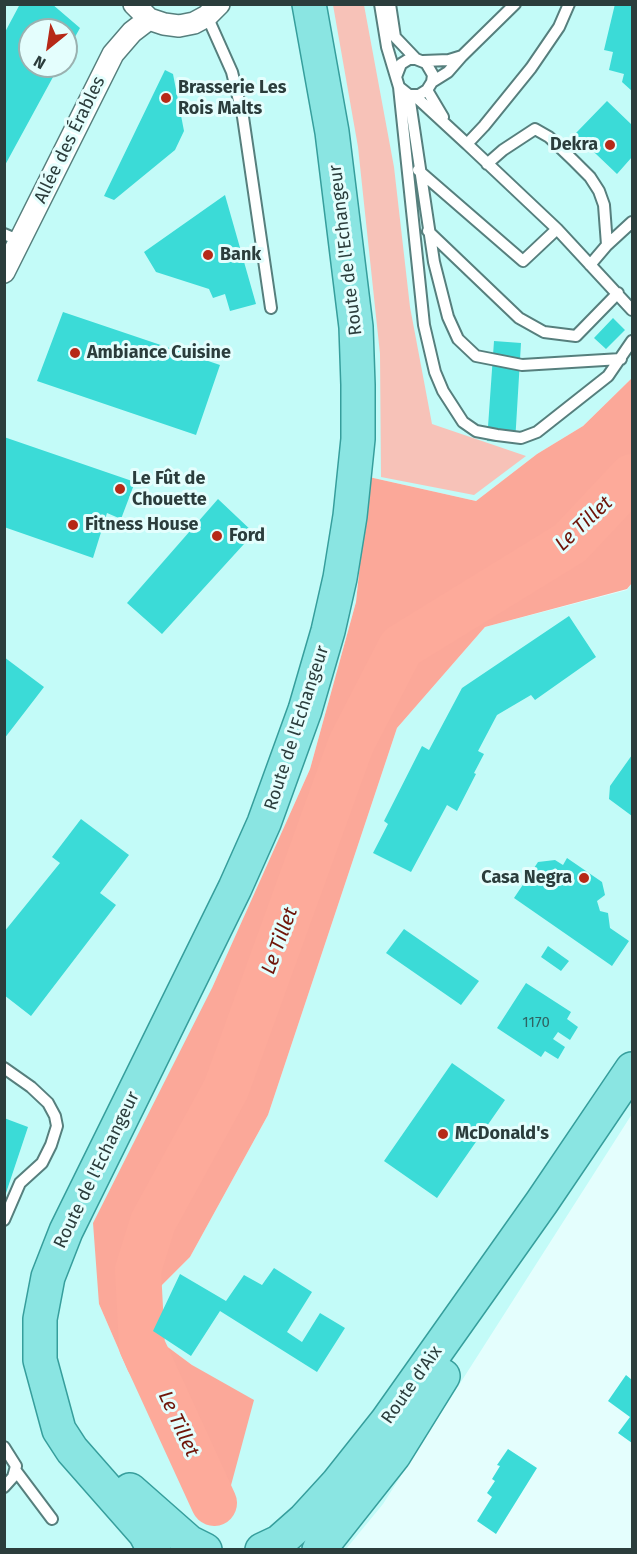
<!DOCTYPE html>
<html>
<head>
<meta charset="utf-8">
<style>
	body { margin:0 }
	#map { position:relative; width:637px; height:1554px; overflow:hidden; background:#e4fefd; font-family:"Fira Sans",sans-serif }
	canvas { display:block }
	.frame { position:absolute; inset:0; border:6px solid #2b3d3c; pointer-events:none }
	.north { position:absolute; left:18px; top:18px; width:60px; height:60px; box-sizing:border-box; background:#e4fefd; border:2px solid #9ab1b0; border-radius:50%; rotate:210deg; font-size:16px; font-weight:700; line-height:24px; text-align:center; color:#2b3d3c }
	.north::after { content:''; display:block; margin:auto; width:21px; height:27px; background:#b62917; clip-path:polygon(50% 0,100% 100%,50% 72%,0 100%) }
</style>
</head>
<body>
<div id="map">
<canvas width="637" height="1554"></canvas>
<div class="frame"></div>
<div class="north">N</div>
</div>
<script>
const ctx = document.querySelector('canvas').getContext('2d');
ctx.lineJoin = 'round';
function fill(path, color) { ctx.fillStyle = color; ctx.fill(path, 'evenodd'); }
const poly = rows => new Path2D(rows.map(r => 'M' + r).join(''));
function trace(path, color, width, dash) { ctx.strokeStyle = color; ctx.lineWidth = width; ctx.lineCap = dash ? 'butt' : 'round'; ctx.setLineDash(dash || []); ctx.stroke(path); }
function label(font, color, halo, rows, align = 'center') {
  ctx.font = font + ' "Fira Sans",sans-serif'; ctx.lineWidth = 6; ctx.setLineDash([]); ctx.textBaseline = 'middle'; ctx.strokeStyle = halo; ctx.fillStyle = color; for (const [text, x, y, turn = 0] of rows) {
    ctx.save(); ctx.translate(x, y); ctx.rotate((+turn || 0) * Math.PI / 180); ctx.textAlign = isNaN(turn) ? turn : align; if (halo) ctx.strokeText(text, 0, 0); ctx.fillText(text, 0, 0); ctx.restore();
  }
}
fill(poly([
	[5,5,632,5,632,378,583,426,537,454,476,501,369,477,356,602,310,769,212,988,99,1304,128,1371,167,1436,196,1492,192,1365,149,1333,152,1295,190,1257,268,1115,397,728,485,627,627,590,632,583,632,1114,383,1504,346,1549,5,1550],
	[30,30,66,30,66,66,30,66]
]), '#c3fbf8');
fill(poly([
	[333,5,364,5,394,167,410,307,432,424,526,456,474,495,381,477,380,354,358,147]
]), '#f7c2b8');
fill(poly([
	[632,378,632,583,627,589,485,627,397,728,268,1115,190,1257,152,1295,149,1333,192,1365,254,1400,230,1489,196,1493,167,1436,128,1371,99,1304,93,1223,212,988,310,769,356,602,369,477,476,501,537,454,583,426]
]), '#fba899');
trace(poly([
	[214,1503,142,1346,138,1270,153,1222,226,1089,351,744,401,647,570,543,632,477]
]), '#fdaa9a', 46);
fill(poly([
	[20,4,52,4,80,28,66,53,66,30,30,30,30,66,59,66,4,167,4,34],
	[615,4,632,4,632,91,622,82,624,74,609,70,613,52,604,50],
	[165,70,173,74,184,131,175,150,114,200,104,196],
	[607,101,632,125,632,157,617,174,575,134],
	[225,195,256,304,230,311,225,294,213,298,209,289,156,272,144,252],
	[63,312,220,365,196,435,37,381],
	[613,318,625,330,606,349,594,338],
	[494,341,521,343,515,443,487,441],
	[4,437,135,482,121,519,107,513,93,558,4,527],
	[218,499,254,533,162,634,127,603],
	[569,616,596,657,535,700,531,695,497,715,478,751,484,754,474,773,476,774,457,811,447,805,411,872,373,853,388,824,384,821,422,746,429,750,462,688],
	[4,657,44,687,4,739],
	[632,755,632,816,609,799,610,786],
	[81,819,129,855,100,893,116,905,31,1016,4,995,4,932,60,863,52,857],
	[567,858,602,882,605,895,597,901,600,911,608,913,610,928,629,941,612,966,514,898,538,862,555,860,563,865],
	[404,929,479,981,461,1005,386,953],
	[548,946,569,961,561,971,541,957],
	[526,983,571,1012,567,1019,578,1027,570,1040,558,1032,553,1039,565,1047,558,1059,545,1051,541,1057,497,1028],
	[452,1063,505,1100,437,1198,384,1161],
	[4,1118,28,1127,5,1196,4,1196],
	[274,1268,312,1292,287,1332,302,1342,320,1313,345,1328,317,1372,220,1311,191,1356,153,1331,180,1274,226,1301,244,1275,262,1285],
	[626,1375,632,1380,632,1443,618,1433,630,1417,608,1401],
	[508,1449,537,1468,496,1534,477,1521,492,1497,487,1493,495,1481,492,1479,500,1466,497,1465]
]), '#3bdbd7');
const lane = poly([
	[380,4,387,47,399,87,409,95,419,95,427,90,432,82,433,75,426,63,416,59,409,59,401,64,396,77],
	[390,4,395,37,416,59],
	[569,4,559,27,531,68,484,126,467,144,557,229,632,310],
	[207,16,232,72,243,117,271,308],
	[423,61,449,60,462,56],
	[432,82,448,72,462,56,515,4],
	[399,87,424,325,435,372,443,391,463,422,476,431,497,435,521,438,537,432,608,376,632,341],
	[427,90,443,117],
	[409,95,434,262,448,317,458,339,476,356,522,365,621,359],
	[415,96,467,144],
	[487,164,503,150,535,129,549,137,573,160,590,177,599,191,604,205,607,245,590,265],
	[418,170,523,261,557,229],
	[428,231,519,318,544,332,576,336,618,293],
	[4,234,20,241],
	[607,245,632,222],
	[4,1068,31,1087,48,1103,55,1116,57,1126,51,1145,42,1163,20,1183,4,1220],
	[4,1447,16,1466,13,1477,4,1487],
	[16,1471,52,1519]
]);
const street = poly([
	[134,4,149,19,164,24,179,26,194,23,207,16,219,4],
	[4,272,113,54,132,32,149,19]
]);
const primary = poly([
	[130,1490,189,1542,205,1550],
	[154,1550,145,1533,72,1450,59,1430,40,1360,40,1319,48,1277,66,1231,235,888,264,823,305,710,328,631,340,578,350,516,358,439,358,385,356,327,332,132,309,4],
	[262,1550,279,1542,305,1519,337,1484,387,1421,542,1202,632,1069],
	[319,1550,394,1455,443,1376]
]);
trace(lane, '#567f7d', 14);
trace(street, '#567f7d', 24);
trace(primary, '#369e9c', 36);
trace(lane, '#fff', 10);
trace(street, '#fff', 21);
trace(primary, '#8ae5e2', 33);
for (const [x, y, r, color] of [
	[166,98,6,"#b62917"],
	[610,145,6,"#b62917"],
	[208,255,6,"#b62917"],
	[75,353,6,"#b62917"],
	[120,489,6,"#b62917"],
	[73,525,6,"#b62917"],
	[217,536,6,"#b62917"],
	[584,878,6,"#b62917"],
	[443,1134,6,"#b62917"]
]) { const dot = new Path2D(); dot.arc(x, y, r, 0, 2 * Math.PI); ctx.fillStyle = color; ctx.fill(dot); trace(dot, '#e4fefd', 2); }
label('15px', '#2f6463', null, [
	["1170",536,1023]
]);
label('bold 18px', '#2b3d3c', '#e4fefd', [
	["Brasserie Les",178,88],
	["Rois Malts",178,109],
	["Dekra",598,145,"right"],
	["Bank",220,255],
	["Ambiance Cuisine",87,353],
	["Le Fût de",132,479],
	["Chouette",132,500],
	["Fitness House",85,525],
	["Ford",229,536],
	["Casa Negra",572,878,"right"],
	["McDonald's",455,1134]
], 'left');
label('18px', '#2b3d3c', '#e4fefd', [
	["Allée des Érables",70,140,-64],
	["Route de l'Echangeur",346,250,-97],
	["Route de l'Echangeur",297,728,-72],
	["Route de l'Echangeur",97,1170,-64],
	["Route d'Aix",412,1385,-55]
]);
label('italic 20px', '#6f1509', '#e4fefd', [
	["Le Tillet",584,524,-43],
	["Le Tillet",280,941,-70],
	["Le Tillet",178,1424,65]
]);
</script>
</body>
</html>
